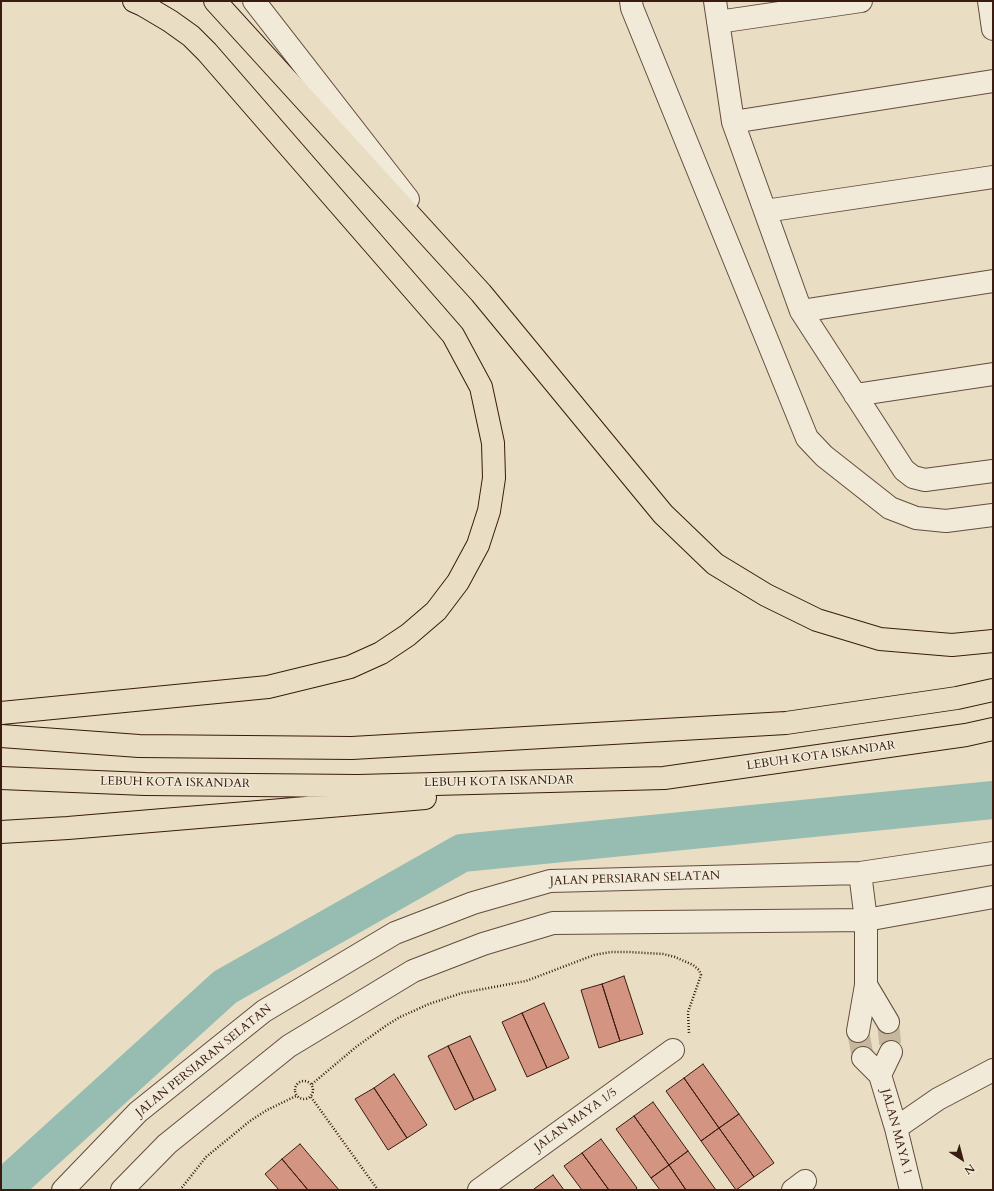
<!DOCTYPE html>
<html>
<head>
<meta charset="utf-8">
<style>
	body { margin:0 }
	#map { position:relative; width:994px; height:1191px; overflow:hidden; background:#e9dec3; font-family:Cardo,serif }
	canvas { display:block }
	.frame { position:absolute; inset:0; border:2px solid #391b10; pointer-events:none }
	.north { position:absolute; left:942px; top:1139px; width:40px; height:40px; -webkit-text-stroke:3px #f1ead8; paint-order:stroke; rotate:144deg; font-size:11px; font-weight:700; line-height:16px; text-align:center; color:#391b10 }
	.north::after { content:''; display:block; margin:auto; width:14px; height:18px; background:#391b10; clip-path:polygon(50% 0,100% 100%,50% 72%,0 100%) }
</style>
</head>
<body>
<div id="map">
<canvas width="994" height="1191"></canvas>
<div class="frame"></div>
<div class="north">N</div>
</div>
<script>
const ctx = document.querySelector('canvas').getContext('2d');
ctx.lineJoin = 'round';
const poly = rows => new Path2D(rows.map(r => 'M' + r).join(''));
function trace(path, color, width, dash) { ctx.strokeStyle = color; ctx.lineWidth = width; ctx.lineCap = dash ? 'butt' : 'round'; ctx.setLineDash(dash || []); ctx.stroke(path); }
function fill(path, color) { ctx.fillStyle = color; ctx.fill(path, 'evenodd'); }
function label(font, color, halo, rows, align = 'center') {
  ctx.font = font + ' Cardo,serif'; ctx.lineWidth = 3; ctx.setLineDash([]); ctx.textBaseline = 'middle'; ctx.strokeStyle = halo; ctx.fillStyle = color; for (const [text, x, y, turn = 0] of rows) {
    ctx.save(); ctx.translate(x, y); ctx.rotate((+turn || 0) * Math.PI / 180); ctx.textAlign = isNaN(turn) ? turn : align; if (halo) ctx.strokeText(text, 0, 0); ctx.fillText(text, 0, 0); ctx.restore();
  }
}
trace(poly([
	[7,1190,17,1176,225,987,462,853,993,800]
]), '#97bcb2', 38);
const building = poly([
	[624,976,643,1034,620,1041,602,984,624,976],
	[602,984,620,1041,599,1048,581,990,602,984],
	[544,1003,569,1058,547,1068,522,1013,544,1003],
	[522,1013,547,1068,527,1077,502,1022,522,1013],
	[470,1036,496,1090,474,1100,448,1046,470,1036],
	[448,1046,474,1100,455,1110,428,1056,448,1046],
	[703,1064,739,1114,719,1128,684,1078,703,1064],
	[394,1074,427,1125,407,1138,374,1088,394,1074],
	[684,1078,719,1128,701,1141,666,1091,684,1078],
	[374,1088,407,1138,388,1150,355,1099,374,1088],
	[653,1102,688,1151,669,1165,634,1116,653,1102],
	[739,1114,774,1163,754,1177,719,1128,739,1114],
	[634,1116,669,1165,651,1178,616,1129,634,1116],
	[719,1128,754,1177,736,1190,701,1141,719,1128],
	[601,1139,637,1188,635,1190,609,1190,582,1153,601,1139],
	[300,1144,339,1190,308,1190,282,1159,300,1144],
	[688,1151,716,1190,686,1190,669,1165,688,1151],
	[582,1153,609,1190,582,1190,564,1166,582,1153],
	[282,1159,308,1190,279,1190,265,1174,282,1159],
	[669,1165,686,1190,660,1190,651,1178,669,1165],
	[553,1175,564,1190,535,1190,534,1189,553,1175]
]);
fill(building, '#d39581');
trace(building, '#391b10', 1);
trace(poly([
	[888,1022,891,1052],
	[858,1031,863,1058]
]), '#c6b79f', 22, [22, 11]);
const minor = poly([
	[254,1,408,199],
	[631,1,632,8,807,438,824,456,890,508,916,518,946,521,993,515],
	[715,1,733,122,801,311,904,470,913,477,925,480,993,471],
	[989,1,993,29],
	[718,22,861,1],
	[733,122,993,81],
	[765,211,993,177],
	[801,311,993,281],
	[855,395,993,374],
	[866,985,888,1022],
	[858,1031,866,985,866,920,860,873],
	[863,1058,880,1075,896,1128,911,1190],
	[880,1075,891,1052],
	[896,1128,938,1099,993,1070],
	[63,1190,138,1112,264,1011,395,933,473,903,550,881,860,873,993,853],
	[122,1190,167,1144,289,1046,413,971,483,944,553,923,866,920,993,897],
	[479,1190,673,1050],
	[793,1190,805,1181]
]);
const highway = poly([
	[215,1,481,293,663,514,715,564,766,595,817,620,880,639,952,645,993,641],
	[1,713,268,687,350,667,381,653,408,635,436,611,458,582,478,545,489,511,494,478,493,443,481,387,453,335,207,52,191,36,170,21,143,5,134,1],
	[1,736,139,746,352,748,786,723,957,698,993,690],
	[1,778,145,784,358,786,664,778,966,735,993,729],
	[1,832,68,828,425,798]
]);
trace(minor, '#654c3d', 24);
trace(highway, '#391b10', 24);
trace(poly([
	'295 1090a9 9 0 1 1 18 0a9 9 0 1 1-18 0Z',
	[312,1084,356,1047,387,1025,400,1017,429,1004,462,993,526,981,594,955,611,952,629,952,663,954,675,957,693,965,699,970,701,975,688,1012,689,1034],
	[311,1097,378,1190],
	[180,1190,206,1157,250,1121,267,1110,296,1096]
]), '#391b10', 2.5, [1, 2]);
trace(minor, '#f1ead8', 22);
trace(highway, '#e9dec3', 22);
label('12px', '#391b10', '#f1ead8', [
	["LEBUH KOTA ISKANDAR",821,756,-8],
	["LEBUH KOTA ISKANDAR",499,782,-1],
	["LEBUH KOTA ISKANDAR",175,783,1],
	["JALAN PERSIARAN SELATAN",635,879,-2],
	["JALAN PERSIARAN SELATAN",204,1061,-39],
	["JALAN MAYA 1/5",576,1120,-36],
	["JALAN MAYA 1",896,1132,75]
]);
</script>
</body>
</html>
